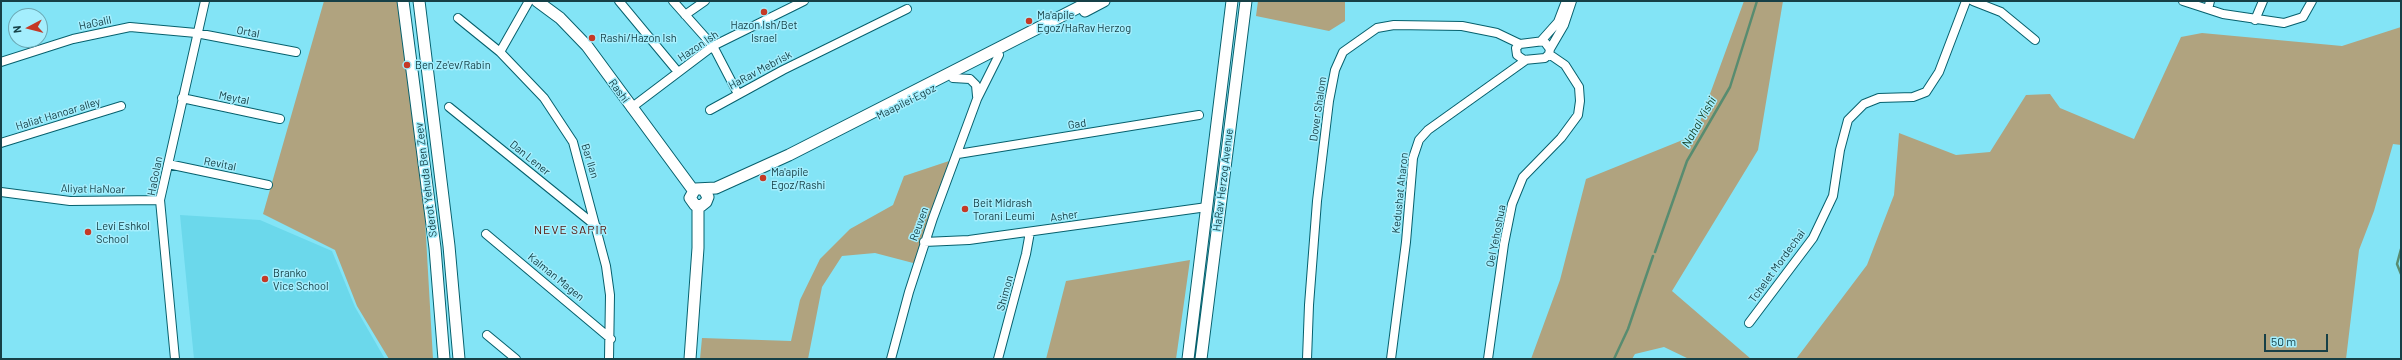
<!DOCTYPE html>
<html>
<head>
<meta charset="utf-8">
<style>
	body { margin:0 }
	#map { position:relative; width:2402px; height:360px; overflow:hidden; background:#83e4f6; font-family:Barlow,sans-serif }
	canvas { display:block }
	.frame { position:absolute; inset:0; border:2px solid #164047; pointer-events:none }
	.north { position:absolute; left:8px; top:8px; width:40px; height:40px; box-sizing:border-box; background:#a4eefd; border:1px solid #6ba8b4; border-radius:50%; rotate:263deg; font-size:11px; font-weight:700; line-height:16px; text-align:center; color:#164047 }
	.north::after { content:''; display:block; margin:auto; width:14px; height:18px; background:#c53926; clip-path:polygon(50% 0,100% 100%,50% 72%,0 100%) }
	.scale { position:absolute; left:2264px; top:334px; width:64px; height:18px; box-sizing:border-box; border:2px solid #164047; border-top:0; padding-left:5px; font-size:12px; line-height:14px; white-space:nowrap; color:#164047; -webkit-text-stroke:3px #a4eefd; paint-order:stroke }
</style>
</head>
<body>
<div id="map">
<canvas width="2402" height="360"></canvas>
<div class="frame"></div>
<div class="north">N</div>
<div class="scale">50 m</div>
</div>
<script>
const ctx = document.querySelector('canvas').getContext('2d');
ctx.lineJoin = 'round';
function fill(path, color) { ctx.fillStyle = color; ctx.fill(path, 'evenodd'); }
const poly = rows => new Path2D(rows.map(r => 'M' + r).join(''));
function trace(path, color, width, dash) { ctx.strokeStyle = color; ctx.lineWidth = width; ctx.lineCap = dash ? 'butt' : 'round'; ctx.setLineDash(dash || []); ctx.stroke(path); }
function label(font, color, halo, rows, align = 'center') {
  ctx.font = font + ' Barlow,sans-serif'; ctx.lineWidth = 3; ctx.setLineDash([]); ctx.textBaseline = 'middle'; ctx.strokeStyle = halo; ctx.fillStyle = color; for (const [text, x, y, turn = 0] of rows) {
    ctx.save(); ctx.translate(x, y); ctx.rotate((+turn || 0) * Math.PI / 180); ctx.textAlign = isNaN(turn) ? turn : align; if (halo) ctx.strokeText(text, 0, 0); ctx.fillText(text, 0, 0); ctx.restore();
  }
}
fill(poly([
	[180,215,260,220,332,251,355,307,385,359,194,359]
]), '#6bd8eb');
fill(poly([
	[324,1,399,1,424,202,433,359,389,359,357,306,335,250,263,214],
	[1258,1,1345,1,1345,21,1329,31,1256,16],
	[1744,1,1783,1,1758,150,1672,291,1751,359,1689,359,1664,347,1635,354,1632,359,1531,359,1560,280,1586,179,1695,135],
	[2401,27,2401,145,2393,144,2374,211,2359,250,2346,359,1796,359,1867,265,1894,195,1899,133,1956,155,1990,152,2026,95,2050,94,2060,108,2134,139,2181,37,2202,33,2342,46],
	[949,161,917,264,875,253,842,256,822,287,808,359,700,359,702,338,791,341,800,300,820,259,850,229,893,205,904,176],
	[1190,260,1176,359,1046,359,1066,281]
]), '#b0a37f');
trace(poly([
	[2401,249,2397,264,2401,274],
	[1655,252,1687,161,1730,87,1757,1],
	[1614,359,1628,329,1653,256]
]), '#588c70', 2.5);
const street = poly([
	[529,1,500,52,544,98,573,142,606,266,610,295,609,359],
	[619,1,678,72],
	[673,1,713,46,738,94],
	[1973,1,2001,12,2035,40],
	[2183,1,2223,14,2284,23,2303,17,2312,1],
	[2208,9,2210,1],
	[685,15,705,1],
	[458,18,500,52],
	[2255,20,2263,1],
	[1541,41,1558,22,1566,1],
	[1544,41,1550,49,1549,54,1545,58,1524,60,1517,55,1516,48,1520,44,1544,41],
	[1550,49,1564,25,1572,1],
	[1,62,73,39,130,27,196,33,296,52],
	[953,78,970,79,976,85,977,96],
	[182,98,280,119],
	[449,107,596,226],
	[631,108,713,46,804,1],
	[710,110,783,70,907,9],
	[1,143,121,106],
	[958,154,1199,115],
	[168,164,268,185],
	[1,192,70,201,160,200],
	[486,234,611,339],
	[924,242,969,240,1207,207],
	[1749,323,1813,238,1833,196,1840,150,1848,120,1864,104,1879,98,1913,97,1926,92,1939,72,1966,1],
	[487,335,516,359],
	[175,359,160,200,205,1],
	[891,359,909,292,933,218,977,99,999,55],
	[998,359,1026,254,1030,232],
	[1307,359,1309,305,1317,201,1329,101,1335,70,1343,52,1377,28,1394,25,1462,26,1497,33,1520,44],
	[1391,359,1406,242,1413,158,1419,140,1428,130,1526,60],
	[1488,359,1504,244,1512,204,1523,177,1561,138,1578,115,1580,101,1579,87,1565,65,1549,54]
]);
const secondary = poly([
	[403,1,435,248,444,359],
	[419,1,449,246,459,359],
	[537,1,560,18,587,46,693,190],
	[1085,11,1104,1],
	[704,190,708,197,706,202,701,206,695,205,690,198,695,189,716,188,789,155,1091,1],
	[690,359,698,248,698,206],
	[1188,359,1232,1],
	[1201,359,1246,1]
]);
trace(street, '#06606d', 10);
trace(secondary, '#06606d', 13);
trace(street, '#fff', 8);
trace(secondary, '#fff', 11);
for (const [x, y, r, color] of [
	[764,12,4,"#c53926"],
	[1029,21,4,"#c53926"],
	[592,38,4,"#c53926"],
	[407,65,4,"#c53926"],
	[763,178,4,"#c53926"],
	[965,209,4,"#c53926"],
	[88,232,4,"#c53926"],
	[265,279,4,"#c53926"]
]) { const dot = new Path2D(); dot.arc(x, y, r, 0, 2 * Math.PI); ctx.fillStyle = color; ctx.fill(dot); trace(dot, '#a4eefd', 1.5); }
label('11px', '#164047', '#a4eefd', [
	["Ma'apile",1037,15],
	["Egoz/HaRav Herzog",1037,28],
	["Hazon Ish/Bet",764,25,"center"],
	["Israel",764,38,"center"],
	["Rashi/Hazon Ish",600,38],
	["Ben Ze'ev/Rabin",415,65],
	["Ma'apile",771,172],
	["Egoz/Rashi",771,185],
	["Beit Midrash",973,203],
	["Torani Leumi",973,216],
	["Levi Eshkol",96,226],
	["School",96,239],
	["Branko",273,273],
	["Vice School",273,286]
], 'left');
label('11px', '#164047', '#a4eefd', [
	["HaGalil",95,23,-12],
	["Ortal",248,32,11],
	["Hazon Ish",698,46,-34],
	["HaRav Mebrisk",760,70,-28],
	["Rashi",619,91,54],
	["Meytal",234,98,12],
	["Maapilei Egoz",906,102,-27],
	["Dover Shalom",1318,109,-82],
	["Haliat Hanoar alley",58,114,-17],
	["Gad",1077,124,-9],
	["Dan Lener",530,158,39],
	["Bar Ilan",590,161,73],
	["Revital",220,164,11],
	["HaGolan",155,176,-79],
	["Sderot Yehuda Ben Zeev",426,180,-97],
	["HaRav Herzog Avenue",1223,180,-83],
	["Aliyat HaNoar",93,189,1],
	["Kedushat Aharon",1400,193,-84],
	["Asher",1064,216,-8],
	["Reuven",919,224,-70],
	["Oel Yehoshua",1496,236,-79],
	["Tchelet Mordechai",1777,266,-54],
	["Kalman Magen",556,277,39],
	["Shimon",1005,293,-75]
]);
label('italic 12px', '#113b1f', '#a4eefd', [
	["Nahal Yishi",1699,122,-60]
]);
ctx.letterSpacing = '1px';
label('12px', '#57140a', '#a4eefd', [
	["NEVE SAPIR",571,230]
]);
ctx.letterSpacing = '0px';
</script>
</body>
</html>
